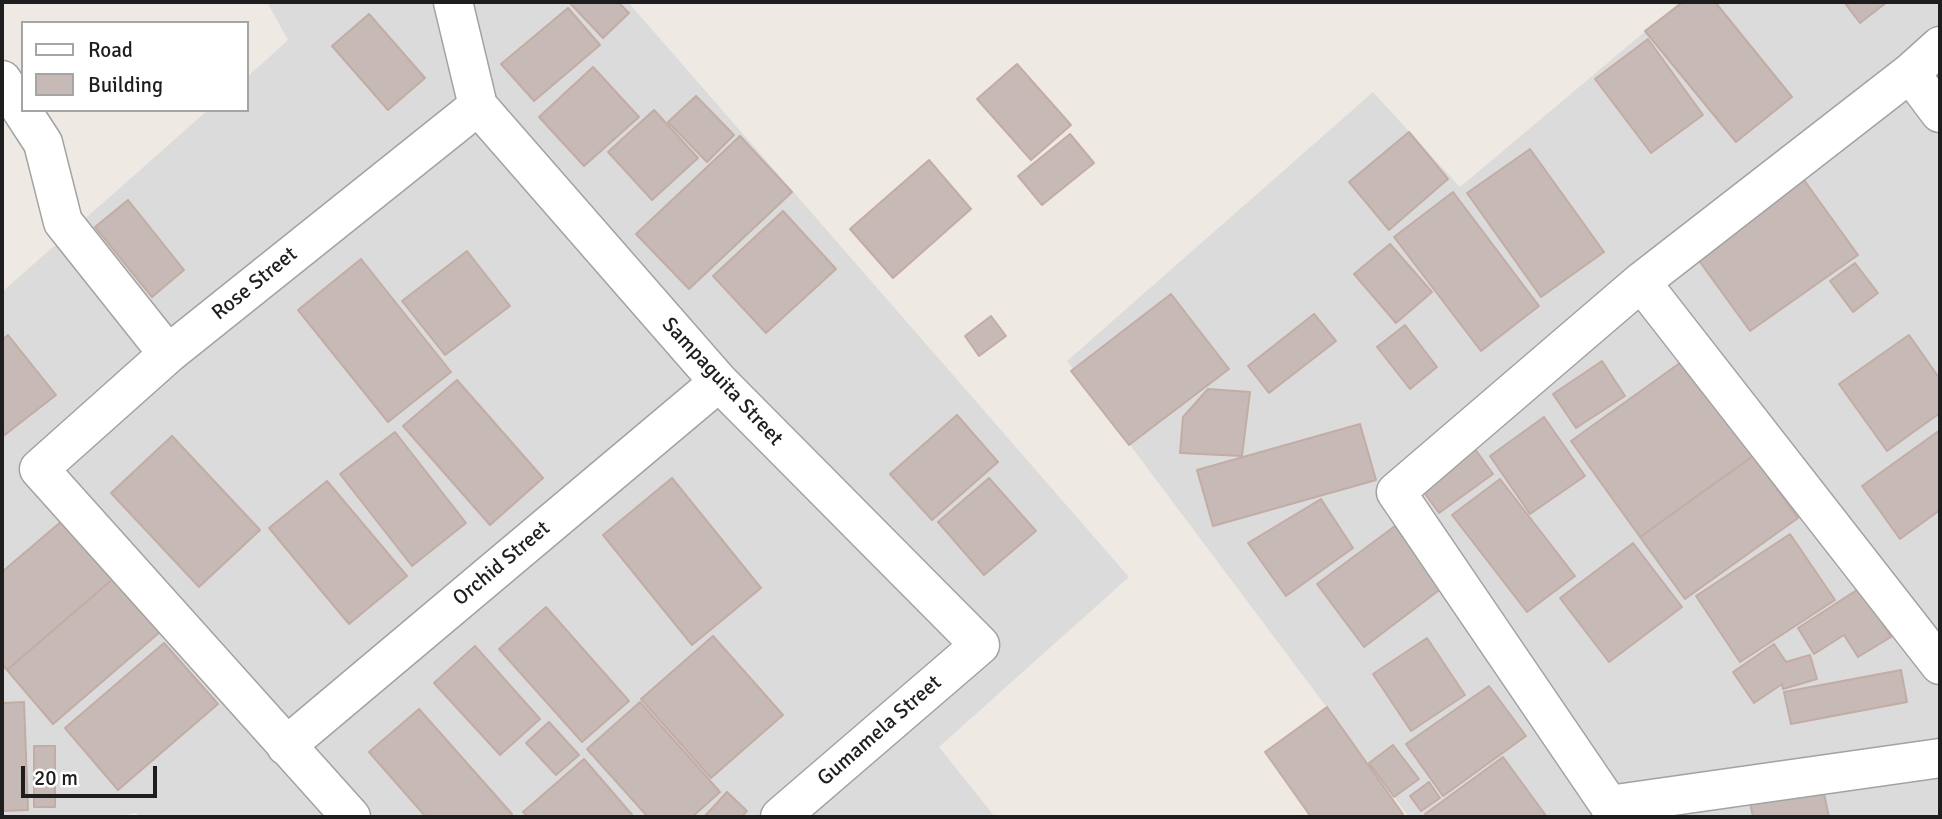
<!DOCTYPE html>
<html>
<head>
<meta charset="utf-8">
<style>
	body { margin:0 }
	#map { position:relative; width:1942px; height:819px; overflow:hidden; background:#efe9e3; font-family:Signika,sans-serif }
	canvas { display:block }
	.frame { position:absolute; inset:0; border:4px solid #1e1e1e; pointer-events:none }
	.legend { position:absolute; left:21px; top:21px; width:228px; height:91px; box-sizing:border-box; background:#fff; border:2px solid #a5a5a5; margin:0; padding:9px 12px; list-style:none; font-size:21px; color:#1e1e1e }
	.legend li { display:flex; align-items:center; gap:14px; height:35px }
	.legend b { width:35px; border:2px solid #a5a5a5 }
	.scale { position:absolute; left:21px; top:766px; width:136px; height:32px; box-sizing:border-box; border:4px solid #1e1e1e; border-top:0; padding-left:9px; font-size:21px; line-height:24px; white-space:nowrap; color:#1e1e1e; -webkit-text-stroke:5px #fff; paint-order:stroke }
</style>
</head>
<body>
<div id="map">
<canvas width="1942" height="819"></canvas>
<div class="frame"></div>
<ul class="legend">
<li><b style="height:9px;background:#fff"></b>Road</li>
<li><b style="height:19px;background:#c7bab6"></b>Building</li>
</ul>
<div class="scale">20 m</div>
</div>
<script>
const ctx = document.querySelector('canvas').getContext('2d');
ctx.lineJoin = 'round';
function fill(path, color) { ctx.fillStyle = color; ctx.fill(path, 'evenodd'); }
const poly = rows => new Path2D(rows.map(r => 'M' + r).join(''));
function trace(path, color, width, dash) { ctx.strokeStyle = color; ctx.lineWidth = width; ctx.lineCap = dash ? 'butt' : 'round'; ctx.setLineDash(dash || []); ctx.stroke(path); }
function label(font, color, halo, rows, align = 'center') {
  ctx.font = font + ' Signika,sans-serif'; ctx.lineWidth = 5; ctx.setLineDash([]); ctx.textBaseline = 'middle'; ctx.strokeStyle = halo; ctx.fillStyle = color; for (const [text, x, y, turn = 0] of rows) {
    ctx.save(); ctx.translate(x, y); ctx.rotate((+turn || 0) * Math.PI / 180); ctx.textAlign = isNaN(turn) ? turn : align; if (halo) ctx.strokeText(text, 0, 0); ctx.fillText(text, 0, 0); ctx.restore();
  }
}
fill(poly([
	[267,2,628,2,1129,577,939,747,995,817,140,817,136,813,113,817,2,817,2,292,208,110,247,110,247,77,288,40],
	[1680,2,1940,2,1940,817,1409,817,1067,361,1373,92,1460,187]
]), '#dcdbdb');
const building = poly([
	[569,2,618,2,629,13,603,38,569,2],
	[1683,2,1715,2,1792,97,1736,142,1645,31,1683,2],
	[1844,2,1887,2,1860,23,1844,2],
	[568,8,600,45,534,101,501,64,568,8],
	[369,14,425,78,388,110,332,46,369,14],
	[1648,39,1703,115,1651,153,1595,79,1648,39],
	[1017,64,1071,125,1031,160,977,99,1017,64],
	[593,67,639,117,584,166,539,117,593,67],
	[696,96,734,135,707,162,668,122,696,96],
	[654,110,698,158,652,200,608,152,654,110],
	[1409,132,1448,179,1389,230,1349,182,1409,132],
	[1070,134,1094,163,1042,205,1018,176,1070,134],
	[740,136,792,192,689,289,636,234,740,136],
	[1530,149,1604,252,1541,297,1467,193,1530,149],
	[929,160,971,209,893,278,850,229,929,160],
	[1799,173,1858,255,1750,331,1692,251,1799,173],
	[1453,192,1539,306,1481,351,1394,237,1453,192],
	[128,200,184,270,152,297,95,227,128,200],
	[783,211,836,269,766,333,713,276,783,211],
	[1390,244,1432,292,1396,323,1354,274,1390,244],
	[467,251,510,306,445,355,402,301,467,251],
	[361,259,451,372,388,422,298,310,361,259],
	[1855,263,1878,293,1853,312,1830,281,1855,263],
	[1171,294,1229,369,1129,445,1071,371,1171,294],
	[1314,314,1336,341,1269,393,1248,366,1314,314],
	[991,316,1006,336,979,356,965,336,991,316],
	[1405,325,1437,367,1410,389,1377,347,1405,325],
	[8,335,56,395,2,437,2,340,8,335],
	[1909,335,1940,379,1940,413,1887,451,1839,384,1909,335],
	[1684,360,1753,456,1640,537,1571,441,1684,360],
	[1602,361,1625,396,1576,428,1553,394,1602,361],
	[457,380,543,478,490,525,403,426,457,380],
	[1208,389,1250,392,1242,456,1180,453,1183,417,1208,389],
	[957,415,998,462,932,520,890,474,957,415],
	[1544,417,1585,476,1530,514,1490,456,1544,417],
	[1360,424,1376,480,1213,526,1197,470,1360,424],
	[1940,430,1940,510,1900,539,1862,486,1940,430],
	[395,432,466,523,412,566,340,474,395,432],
	[172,436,260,530,199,587,111,493,172,436],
	[1472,445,1493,474,1439,513,1418,484,1472,445],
	[1753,456,1798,518,1685,599,1640,537,1753,456],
	[672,478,761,588,692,645,603,535,672,478],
	[989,478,1036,531,984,575,938,522,989,478],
	[1500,479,1575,576,1527,612,1452,515,1500,479],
	[327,481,407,576,349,624,269,528,327,481],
	[1321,499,1353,548,1286,596,1248,543,1321,499],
	[63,520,114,578,7,670,2,664,2,572,63,520],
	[1395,526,1442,588,1364,647,1317,584,1395,526],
	[1790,534,1835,600,1740,662,1696,596,1790,534],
	[1633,543,1682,607,1609,662,1560,598,1633,543],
	[114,578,160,632,53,724,7,670,114,578],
	[1860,588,1891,637,1858,657,1844,635,1814,654,1798,628,1860,588],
	[546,607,629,701,582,742,499,649,546,607],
	[713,636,783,715,711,778,641,699,713,636],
	[1427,638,1465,695,1411,731,1373,674,1427,638],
	[164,643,218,704,118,790,65,728,164,643],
	[1774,644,1786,662,1810,655,1817,679,1783,689,1782,684,1754,703,1733,672,1774,644],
	[475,646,540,719,500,755,434,683,475,646],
	[1901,670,1907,702,1791,724,1784,692,1901,670],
	[1489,686,1526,736,1443,796,1406,744,1489,686],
	[24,702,28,810,2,811,2,703,24,702],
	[640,702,720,792,692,817,648,817,587,749,640,702],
	[1327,707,1403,814,1398,817,1311,817,1265,752,1327,707],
	[419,709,512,814,509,817,426,817,369,752,419,709],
	[549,722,579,755,556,775,526,743,549,722],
	[1393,745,1419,779,1394,797,1369,763,1393,745],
	[34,746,55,746,55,807,34,807,34,746],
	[1503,757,1547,817,1428,817,1425,814,1503,757],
	[584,759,634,817,528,817,523,812,584,759],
	[1429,782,1440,798,1421,811,1410,796,1429,782],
	[1823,789,1829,817,1753,817,1750,803,1823,789],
	[727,792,747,811,741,817,707,817,705,816,727,792]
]);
fill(building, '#c7bab6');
trace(building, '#c2aca5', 2);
const minor = poly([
	[453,2,478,106,719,382,980,645,780,817],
	[1940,46,1910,73,1641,282,1396,492,1609,805,1940,758],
	[1910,73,1940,113],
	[2,80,43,143,63,222,168,354],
	[1641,282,1940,665],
	[286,746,719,382],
	[351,817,39,469,168,354,478,106]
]);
trace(minor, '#a2a2a2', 41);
trace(minor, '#fff', 38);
label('21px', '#1e1e1e', '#fff', [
	["Rose Street",255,284,-39],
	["Sampaguita Street",722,382,47],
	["Orchid Street",502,564,-40],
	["Gumamela Street",880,731,-41]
]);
</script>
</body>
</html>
